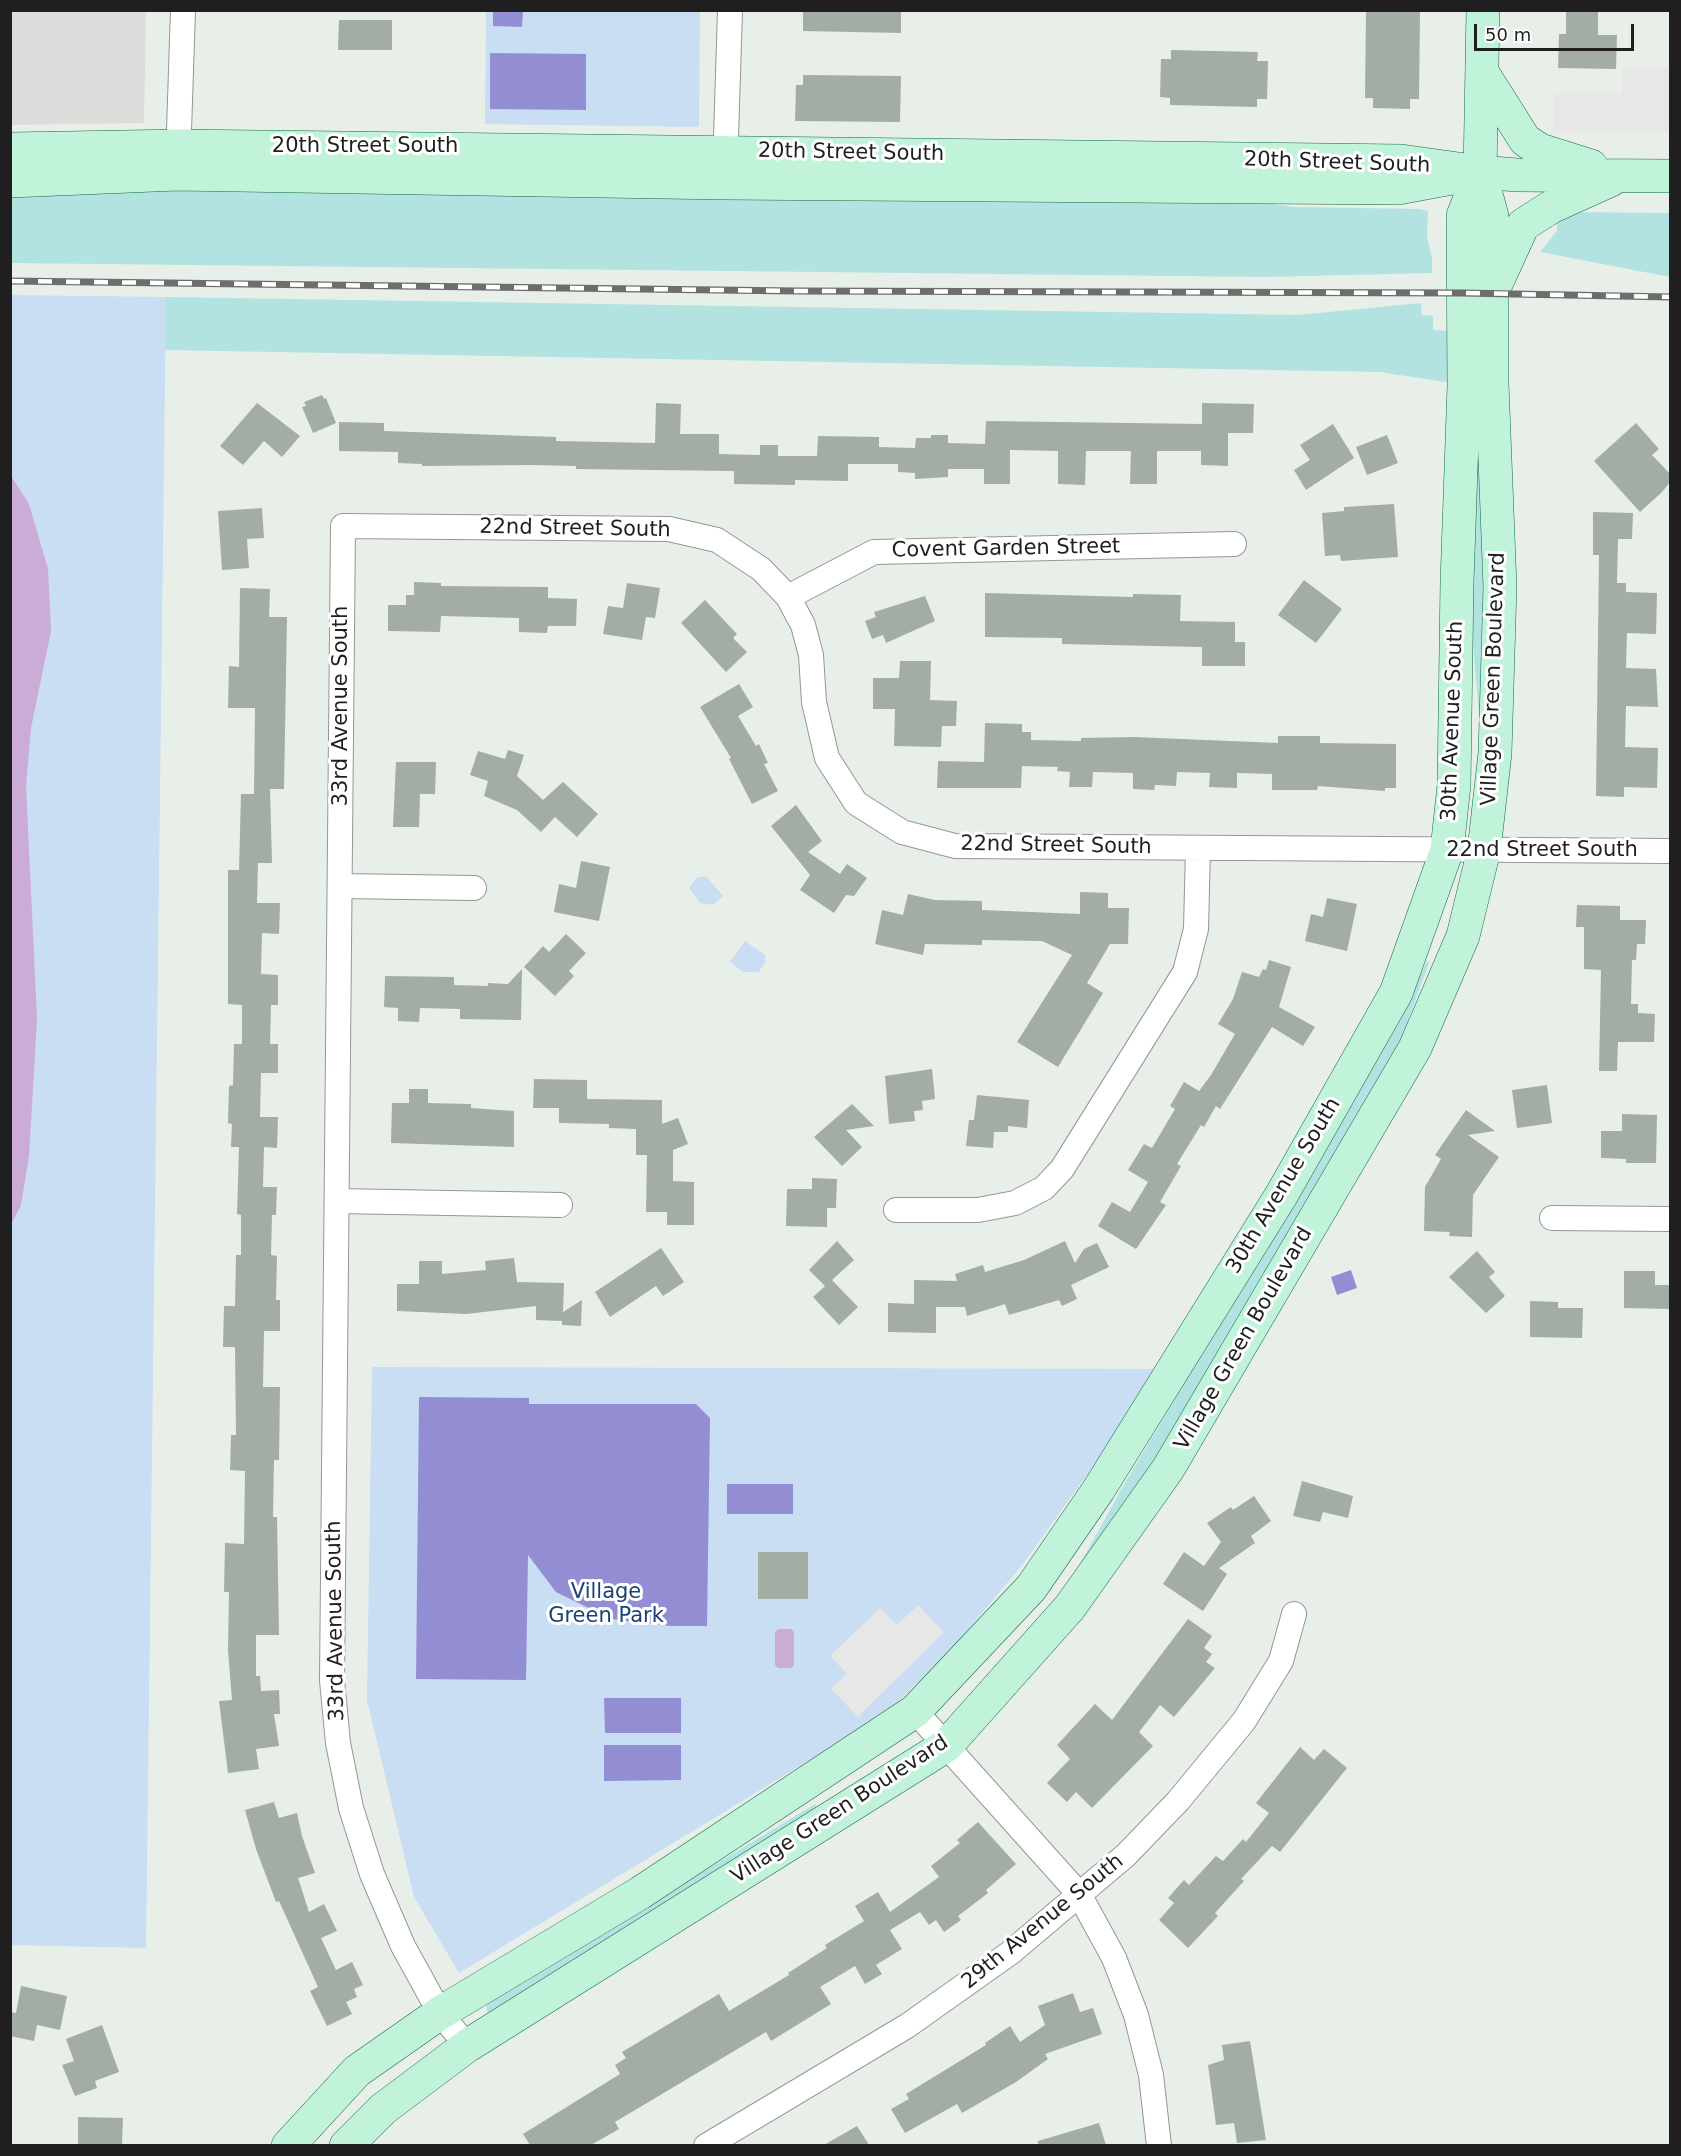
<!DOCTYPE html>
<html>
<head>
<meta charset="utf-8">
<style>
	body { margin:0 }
	#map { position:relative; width:1681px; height:2156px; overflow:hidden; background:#e7efe8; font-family:"DejaVu Sans",sans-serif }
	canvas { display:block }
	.frame { position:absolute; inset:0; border:12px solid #1f1f1f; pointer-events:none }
	.scale { position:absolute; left:1474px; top:24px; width:160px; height:27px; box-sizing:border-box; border:3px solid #1f1f1f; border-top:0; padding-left:8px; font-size:18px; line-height:21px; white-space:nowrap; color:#1f1f1f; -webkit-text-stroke:4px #fff; paint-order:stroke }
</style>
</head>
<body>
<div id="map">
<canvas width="1681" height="2156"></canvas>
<div class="frame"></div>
<div class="scale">50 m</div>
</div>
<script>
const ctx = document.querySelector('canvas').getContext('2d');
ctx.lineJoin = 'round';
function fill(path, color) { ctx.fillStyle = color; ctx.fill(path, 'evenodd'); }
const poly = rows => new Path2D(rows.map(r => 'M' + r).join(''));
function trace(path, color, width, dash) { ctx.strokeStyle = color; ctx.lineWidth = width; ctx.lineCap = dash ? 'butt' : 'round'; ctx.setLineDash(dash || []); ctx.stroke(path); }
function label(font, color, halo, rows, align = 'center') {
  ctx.font = font + ' "DejaVu Sans",sans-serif'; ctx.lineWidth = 6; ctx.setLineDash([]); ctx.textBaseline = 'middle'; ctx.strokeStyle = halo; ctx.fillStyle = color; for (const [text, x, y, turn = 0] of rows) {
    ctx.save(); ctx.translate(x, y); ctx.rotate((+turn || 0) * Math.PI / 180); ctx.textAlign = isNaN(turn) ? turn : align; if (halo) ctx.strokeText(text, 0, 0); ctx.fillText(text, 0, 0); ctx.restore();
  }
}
fill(poly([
	[10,11,146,11,144,123,11,125]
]), '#dddddc');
fill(poly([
	[181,186,1238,199,1294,207,1419,209,1428,211,1427,237,1432,258,1432,273,1265,277,11,263,10,191],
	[1573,212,1670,213,1670,277,1540,252,1557,231,1557,217],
	[166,297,1298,315,1421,303,1422,315,1433,316,1433,330,1453,331,1452,383,1380,372,164,350],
	[1474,442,1480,442,1487,550,1481,738,1471,620],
	[1427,961,1429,963,1390,1069,1163,1447,1070,1582,1122,1488,1385,1046],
	[815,1804,817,1807,491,2014,487,2012,486,2003]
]), '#b3e3e1');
fill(poly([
	[486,11,700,11,699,127,485,124],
	[11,295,166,297,146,1948,11,1945],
	[706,876,723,896,713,905,700,903,689,888,696,878],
	[745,941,765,955,765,962,759,972,743,972,730,962],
	[372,1367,1163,1369,1023,1564,957,1643,899,1701,851,1735,459,1973,414,1897,367,1700]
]), '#c9ddf3');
fill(poly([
	[493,11,523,11,522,27,493,26],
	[490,53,586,54,586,110,490,109],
	[1351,1270,1357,1288,1337,1295,1331,1277],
	[419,1397,529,1398,529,1404,696,1404,710,1418,707,1626,671,1626,611,1619,556,1592,528,1555,526,1680,416,1679],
	[727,1484,793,1484,793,1514,727,1514],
	[604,1698,681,1698,681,1733,605,1733],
	[604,1745,681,1745,681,1780,604,1781]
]), '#938ed4');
fill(poly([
	[1623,67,1670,67,1670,131,1553,131,1554,94,1587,92,1622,94],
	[918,1605,944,1632,858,1717,831,1689,847,1674,830,1656,880,1608,897,1625]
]), '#e7e7e7');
fill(poly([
	[11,476,29,504,48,569,51,631,31,728,26,786,37,1019,29,1156,21,1205,11,1225],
	[778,1629,791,1629,794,1632,794,1665,791,1668,778,1668,775,1665,775,1632]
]), '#caacd7');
fill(poly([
	[803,10,901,10,901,33,803,31],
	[1412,10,1420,12,1419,99,1410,99,1410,109,1373,108,1373,98,1365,98,1366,11],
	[1566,10,1598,10,1598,35,1617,35,1616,69,1558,68,1559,34,1566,34],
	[339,20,392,20,392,50,338,50],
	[1171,50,1258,52,1257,61,1268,61,1267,99,1257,99,1257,107,1170,105,1170,98,1160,97,1161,59,1171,59],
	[803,75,901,76,900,122,795,121,796,85,803,85],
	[322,395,324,399,326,398,336,423,313,433,302,407,306,406,304,402],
	[257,403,300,436,282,457,264,441,243,465,220,446],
	[656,403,681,404,680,434,719,434,719,454,760,455,760,445,778,445,778,456,817,456,818,436,879,437,879,447,915,448,916,438,931,438,931,435,948,435,948,443,985,444,986,421,1202,424,1202,403,1254,404,1253,433,1228,433,1228,466,1201,465,1201,451,1157,451,1157,484,1130,484,1131,451,1086,451,1085,485,1058,484,1058,451,1010,450,1010,484,984,484,984,469,948,469,948,477,915,479,915,473,898,472,898,464,848,464,848,481,795,480,795,485,734,484,734,471,576,469,576,466,532,465,422,466,422,464,398,463,398,452,339,451,339,422,384,423,384,431,556,437,556,441,655,443],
	[1636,423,1659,449,1652,455,1671,475,1671,481,1661,493,1640,512,1594,461],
	[1333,424,1354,458,1306,490,1294,470,1310,460,1300,445],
	[1387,435,1398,463,1367,475,1356,447],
	[1394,504,1398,557,1341,561,1340,555,1325,556,1322,513,1344,511,1344,507],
	[262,508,264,538,247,539,249,568,222,570,218,511],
	[1593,512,1633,513,1632,539,1618,539,1617,583,1626,583,1626,592,1657,593,1656,634,1627,633,1626,668,1656,669,1658,707,1626,706,1625,747,1658,748,1657,788,1624,787,1624,797,1596,796,1599,555,1593,555],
	[1304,580,1342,609,1316,643,1278,615],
	[414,582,441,583,441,586,548,587,548,598,577,599,576,626,548,626,547,633,519,632,519,618,441,616,440,632,388,631,388,605,406,605,406,595,414,595],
	[627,583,660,588,655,618,646,617,642,640,603,634,608,606,623,608],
	[240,588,270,589,269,617,287,617,284,789,270,789,272,863,258,863,257,903,280,903,279,934,262,933,261,974,278,975,278,1005,271,1005,270,1044,278,1044,278,1073,261,1073,260,1117,278,1117,277,1148,264,1147,263,1187,277,1187,276,1215,272,1215,271,1255,277,1256,276,1300,280,1300,280,1331,264,1331,263,1387,280,1387,279,1460,274,1460,273,1517,277,1517,279,1635,256,1635,256,1676,260,1676,261,1691,279,1690,280,1714,274,1714,279,1746,256,1749,259,1769,228,1773,219,1701,232,1700,228,1650,229,1592,224,1592,225,1543,244,1544,245,1471,230,1470,231,1435,236,1435,235,1347,223,1347,224,1306,235,1306,236,1255,241,1255,241,1215,237,1214,239,1147,231,1147,232,1124,228,1123,229,1086,233,1085,234,1044,242,1044,242,1005,228,1004,228,870,239,870,241,794,254,794,255,708,228,708,229,666,239,667],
	[985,593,1133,597,1133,594,1181,595,1180,621,1235,622,1235,642,1245,642,1245,666,1202,666,1202,647,1062,644,1062,638,985,637],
	[925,596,935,621,886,643,883,635,872,639,865,621,876,617,874,612],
	[705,600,737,634,733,638,747,652,726,672,681,623],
	[900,661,931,661,930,700,957,701,956,726,942,726,941,747,894,746,895,709,873,709,873,678,899,678],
	[739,684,753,707,738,716,756,746,759,744,768,763,764,764,778,791,752,804,729,759,731,758,700,707],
	[985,723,1022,724,1022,732,1031,732,1031,740,1081,741,1081,738,1134,737,1278,743,1278,736,1320,736,1320,743,1396,744,1396,788,1385,788,1385,791,1318,786,1317,790,1272,790,1272,774,1237,773,1237,788,1209,787,1210,773,1177,772,1176,786,1155,785,1154,790,1133,789,1133,773,1093,772,1092,787,1069,787,1070,772,1057,771,1058,767,1022,766,1021,788,937,788,938,761,984,762],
	[508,750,524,755,517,776,543,800,563,782,598,814,577,837,555,817,541,832,517,810,484,796,488,781,470,775,478,751,505,759],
	[396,762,436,762,435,794,420,794,419,827,393,827],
	[796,805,822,841,808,852,840,874,847,864,867,878,854,896,846,895,834,913,800,890,810,875,771,826],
	[581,861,610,867,599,921,554,912,559,884,576,888],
	[1080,892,1108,893,1108,908,1129,908,1128,944,1110,944,1087,983,1103,993,1058,1067,1017,1042,1072,955,1042,941,982,940,982,945,925,944,923,955,875,944,882,910,903,915,908,894,935,900,982,901,982,910,1080,914],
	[1327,898,1357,904,1347,951,1305,941,1311,914,1323,917],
	[1577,905,1620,906,1620,920,1646,920,1645,944,1637,944,1636,960,1632,960,1631,1004,1638,1004,1638,1013,1655,1014,1654,1042,1618,1042,1617,1071,1599,1071,1601,970,1584,969,1584,927,1576,927],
	[566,934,586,953,569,971,574,976,555,996,524,967,543,946,549,952],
	[1269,960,1291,967,1279,1007,1315,1027,1303,1046,1272,1027,1220,1109,1216,1106,1204,1127,1201,1125,1177,1164,1181,1166,1160,1202,1166,1205,1136,1249,1098,1226,1112,1202,1130,1212,1148,1182,1128,1170,1144,1144,1152,1148,1175,1109,1170,1106,1184,1082,1199,1091,1211,1075,1235,1034,1218,1024,1233,999,1242,972,1259,977,1263,969,1266,970],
	[522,969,521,1020,460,1019,460,1009,420,1008,419,1022,398,1021,398,1008,384,1007,385,976,454,977,454,985,488,986,488,983,508,984],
	[932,1069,935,1099,922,1101,923,1110,914,1111,915,1121,889,1124,885,1076],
	[534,1079,587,1080,587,1099,662,1100,662,1124,678,1118,688,1144,673,1150,673,1181,694,1182,694,1225,667,1225,667,1212,646,1212,647,1155,636,1155,636,1129,609,1128,609,1124,559,1123,559,1108,533,1108],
	[1547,1085,1552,1123,1517,1128,1512,1090],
	[409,1089,428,1089,428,1103,471,1104,471,1108,514,1111,514,1147,391,1143,392,1103,409,1103],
	[977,1095,1029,1100,1027,1128,1008,1126,1008,1132,994,1132,993,1148,966,1146,969,1120,974,1120],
	[852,1104,874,1126,846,1130,862,1147,842,1166,814,1137],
	[1466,1110,1495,1131,1468,1135,1499,1157,1473,1195,1472,1237,1449,1236,1450,1232,1424,1231,1425,1187,1441,1159,1435,1155],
	[1622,1114,1657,1115,1656,1163,1626,1163,1626,1159,1601,1158,1601,1131,1622,1131],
	[812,1178,837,1179,836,1208,827,1208,827,1227,786,1226,787,1189,812,1189],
	[837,1241,854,1260,832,1280,858,1307,839,1325,813,1297,825,1286,809,1270],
	[1065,1241,1075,1263,1084,1249,1097,1243,1109,1267,1071,1285,1077,1299,1062,1306,1059,1300,1009,1315,1005,1304,967,1316,965,1307,936,1307,936,1333,888,1332,888,1303,914,1304,914,1280,957,1281,955,1274,983,1265,985,1272,1024,1260],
	[661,1248,684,1282,663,1296,656,1286,610,1317,595,1292],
	[1477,1251,1495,1272,1489,1277,1505,1296,1486,1313,1449,1277],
	[514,1258,517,1282,564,1283,563,1312,582,1300,581,1326,562,1325,562,1321,536,1320,536,1306,466,1314,397,1311,397,1284,419,1284,419,1261,442,1261,442,1274,486,1270,485,1261],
	[1624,1271,1655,1271,1655,1285,1671,1285,1671,1309,1624,1308],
	[1530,1301,1558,1302,1558,1308,1583,1308,1582,1338,1530,1337],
	[1302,1481,1353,1496,1348,1518,1323,1512,1320,1522,1293,1516],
	[1254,1496,1271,1521,1251,1536,1255,1543,1219,1568,1227,1574,1203,1611,1163,1584,1184,1552,1204,1566,1221,1542,1207,1523,1231,1507,1233,1510],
	[758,1552,808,1552,808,1599,758,1599],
	[1188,1619,1212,1636,1204,1648,1212,1654,1206,1662,1215,1668,1174,1717,1160,1705,1139,1732,1153,1746,1092,1808,1076,1792,1067,1802,1047,1783,1070,1759,1057,1745,1095,1704,1112,1720],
	[1300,1747,1314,1760,1324,1749,1347,1768,1280,1852,1272,1846,1241,1879,1244,1881,1215,1913,1218,1916,1188,1948,1159,1920,1174,1903,1168,1898,1184,1880,1189,1885,1216,1856,1223,1861,1243,1839,1246,1842,1269,1813,1256,1803],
	[274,1802,279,1818,297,1813,302,1836,315,1873,298,1878,309,1912,324,1904,337,1931,321,1938,336,1970,352,1962,363,1985,354,1989,357,1997,346,2002,352,2014,327,2026,310,1991,318,1987,279,1901,276,1902,256,1849,245,1810],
	[978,1822,1016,1864,986,1890,988,1893,958,1916,961,1920,944,1932,936,1920,929,1925,920,1912,890,1930,902,1949,876,1965,882,1974,865,1984,855,1966,820,1987,831,2004,771,2041,766,2032,615,2122,619,2129,591,2145,530,2145,523,2134,620,2074,615,2065,626,2058,622,2052,719,1994,729,2011,789,1975,788,1973,827,1948,825,1945,864,1921,855,1906,878,1892,890,1912,939,1877,931,1866,960,1843,957,1840],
	[21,1986,67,1996,60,2030,37,2025,34,2041,10,2036,10,2012,16,2013],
	[1073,1993,1080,2012,1093,2008,1102,2034,1045,2054,1048,2059,1016,2082,962,2113,957,2104,905,2133,891,2109,909,2099,906,2094,986,2045,985,2043,1010,2026,1020,2042,1045,2025,1038,2006],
	[102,2025,119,2072,95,2081,97,2088,75,2096,62,2065,74,2061,66,2039],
	[1250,2041,1266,2140,1237,2143,1234,2123,1216,2125,1208,2065,1224,2060,1222,2045],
	[78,2117,123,2118,122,2145,78,2145],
	[1099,2123,1106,2145,1038,2145,1038,2141],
	[857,2126,869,2145,824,2145]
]), '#a4ada3');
const street = poly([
	[178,161,183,10],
	[725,169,730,10],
	[788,597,874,552,1234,544],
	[340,886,474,888],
	[337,1201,560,1205],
	[896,1210,978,1210,1015,1203,1044,1188,1062,1169,1185,972,1196,929,1198,848],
	[1552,1218,1670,1219],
	[915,1711,1079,1894,1114,1958,1136,2015,1151,2075,1159,2146],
	[467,2046,440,2013,403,1946,372,1874,351,1808,338,1743,332,1680,343,526,669,529,717,540,761,569,788,597,803,625,811,655,814,702,827,758,856,803,902,832,955,846,1670,851],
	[706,2146,907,2026,1010,1953,1126,1855,1178,1801,1244,1721,1281,1661,1294,1614]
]);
const secondary = poly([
	[1482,72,1525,140,1540,150,1591,166],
	[10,149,179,146,1324,160,1401,161,1480,172,1517,175,1670,176],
	[10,181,177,174,725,183,1398,188,1452,178],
	[1496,284,1523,225,1551,207,1611,180],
	[288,2146,357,2071,440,2013,640,1893,915,1711,1031,1588,1099,1489,1282,1194,1396,993,1447,850,1454,785,1457,582,1464,385,1463,216,1480,172,1483,10],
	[346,2146,383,2109,467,2046,947,1745,1070,1607,1168,1469,1415,1048,1463,936,1484,850,1495,753,1500,587,1492,383,1492,216,1480,172]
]);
trace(street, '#969696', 26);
trace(secondary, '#126b44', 34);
trace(street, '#fff', 24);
trace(secondary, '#c1f2da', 33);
const rail = poly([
	[10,281,796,291,1463,293,1670,297]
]);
trace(rail, '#6d6d6d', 7);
trace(rail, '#fff', 4.5, [14]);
label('21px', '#1f1f1f', '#fff', [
	["20th Street South",365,147],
	["20th Street South",851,153,1],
	["20th Street South",1337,163,2],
	["22nd Street South",575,529,1],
	["Covent Garden Street",1006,549,-1],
	["Village Green Boulevard",1494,679,-88],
	["33rd Avenue South",342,706,-90],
	["30th Avenue South",1453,721,-88],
	["22nd Street South",1056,846,1],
	["22nd Street South",1542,851],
	["30th Avenue South",1284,1186,-59],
	["Village Green Boulevard",1244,1339,-60],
	["33rd Avenue South",336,1621,-91],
	["Village Green Boulevard",840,1810,-33],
	["29th Avenue South",1043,1922,-39]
]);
label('21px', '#194272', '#fff', [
	["Village",606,1593],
	["Green Park",606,1617]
]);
</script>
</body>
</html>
